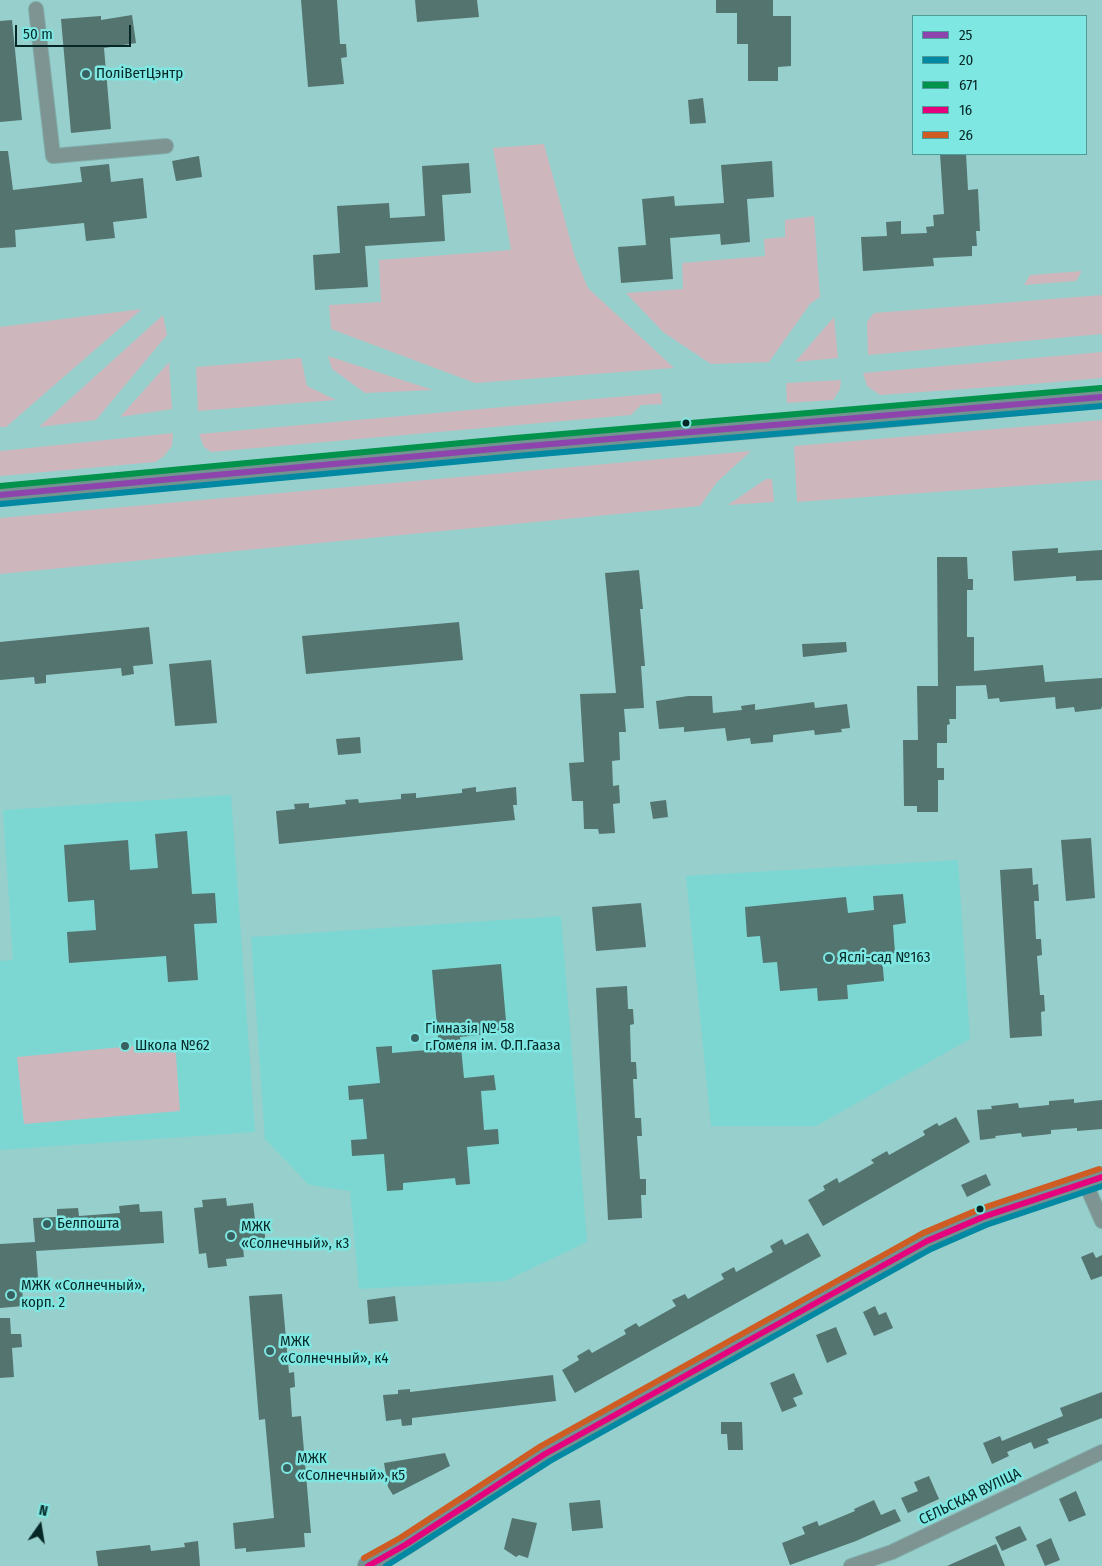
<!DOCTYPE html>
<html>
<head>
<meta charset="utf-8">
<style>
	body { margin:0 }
	#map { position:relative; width:1102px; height:1566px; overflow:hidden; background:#97cfcc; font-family:"Fira Sans Condensed",sans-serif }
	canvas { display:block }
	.legend { position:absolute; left:912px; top:15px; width:175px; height:140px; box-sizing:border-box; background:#7fe7e2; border:1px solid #4e9b97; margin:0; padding:6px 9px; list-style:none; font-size:15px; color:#052827 }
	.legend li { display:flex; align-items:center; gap:10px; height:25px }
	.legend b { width:25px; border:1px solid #4e9b97 }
	.north { position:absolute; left:15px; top:1501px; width:50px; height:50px; -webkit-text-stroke:4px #7fe7e2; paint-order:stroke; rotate:13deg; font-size:14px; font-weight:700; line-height:20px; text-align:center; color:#052827 }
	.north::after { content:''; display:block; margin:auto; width:18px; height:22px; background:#052827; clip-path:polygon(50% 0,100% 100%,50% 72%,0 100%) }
	.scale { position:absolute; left:15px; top:25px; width:116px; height:22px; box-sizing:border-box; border:2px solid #052827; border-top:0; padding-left:6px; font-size:15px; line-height:18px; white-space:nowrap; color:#052827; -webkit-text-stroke:4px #7fe7e2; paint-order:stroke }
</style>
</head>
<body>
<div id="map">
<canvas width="1102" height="1566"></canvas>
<ul class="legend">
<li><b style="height:6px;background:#8e44ad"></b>25</li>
<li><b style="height:6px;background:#0189a4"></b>20</li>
<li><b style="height:6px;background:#01934b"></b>671</li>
<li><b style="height:6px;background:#e5007d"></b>16</li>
<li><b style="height:6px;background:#ce5c23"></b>26</li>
</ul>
<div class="north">N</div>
<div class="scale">50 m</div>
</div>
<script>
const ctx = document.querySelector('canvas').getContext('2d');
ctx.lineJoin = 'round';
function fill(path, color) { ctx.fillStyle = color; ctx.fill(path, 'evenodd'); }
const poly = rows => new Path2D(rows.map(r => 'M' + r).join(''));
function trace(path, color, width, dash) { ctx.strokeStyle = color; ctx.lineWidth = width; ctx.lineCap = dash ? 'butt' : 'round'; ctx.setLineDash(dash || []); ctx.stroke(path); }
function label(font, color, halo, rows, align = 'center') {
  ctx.font = font + ' "Fira Sans Condensed",sans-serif'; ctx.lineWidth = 5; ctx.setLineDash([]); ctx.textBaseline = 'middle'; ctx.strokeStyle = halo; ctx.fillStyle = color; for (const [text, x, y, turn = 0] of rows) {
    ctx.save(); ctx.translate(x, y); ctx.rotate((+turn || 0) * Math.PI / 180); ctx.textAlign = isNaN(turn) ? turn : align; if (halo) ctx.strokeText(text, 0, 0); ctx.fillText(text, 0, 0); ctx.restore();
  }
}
fill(poly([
	[231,795,255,1132,0,1150,0,961,13,960,3,810],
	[958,860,970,1039,816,1126,711,1126,686,876],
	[561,916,587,1242,505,1281,359,1289,350,1191,309,1185,265,1139,251,937]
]), '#7cd7d3');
fill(poly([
	[544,144,575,257,588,288,674,368,475,383,331,329,329,305,381,302,379,260,511,250,493,148],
	[814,216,820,297,810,304,769,362,711,364,663,332,626,293,683,289,682,263,765,256,764,239,785,237,785,220],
	[1082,271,1076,281,1024,285,1030,275],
	[1102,295,1102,334,868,355,867,322,874,313],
	[142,309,6,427,0,427,0,327],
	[163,315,167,335,96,420,39,427],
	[834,317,838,358,795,362],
	[1102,352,1102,378,1021,385,880,395,867,386,863,373],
	[328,356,433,390,365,393,332,369],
	[301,358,307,386,336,400,198,411,196,367],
	[169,362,172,409,120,417],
	[841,380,840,389,833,400,787,403,786,383],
	[661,393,662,404,641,405,631,415,211,452,204,447,199,434],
	[1102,420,1102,480,797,502,794,446],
	[173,433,172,446,163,457,155,462,0,476,0,451],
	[751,451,717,482,700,506,0,574,0,518],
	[766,479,772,479,774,502,728,505],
	[175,1042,180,1111,24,1124,17,1057]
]), '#cdb7bc');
fill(poly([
	[301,0,337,0,340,44,346,44,347,57,341,58,344,84,308,87],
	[415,0,477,0,479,17,417,22],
	[716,0,773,0,773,16,791,16,791,66,778,67,778,81,748,81,748,44,737,44,737,13,716,13],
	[132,15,136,43,104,48,111,129,71,133,61,19,101,16,101,20],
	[12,20,22,120,0,122,0,21],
	[703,98,706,123,690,124,688,100],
	[0,151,8,151,13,190,82,182,80,167,109,164,111,182,143,178,147,218,113,222,115,238,86,241,84,223,15,230,16,247,0,248],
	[940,154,966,154,968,190,978,189,980,231,976,231,977,246,972,246,972,256,933,258,934,266,863,271,861,237,887,236,886,222,901,221,901,234,927,233,926,227,934,226,933,215,944,214],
	[199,156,202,177,176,181,172,161],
	[772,161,774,197,747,199,750,242,721,245,720,234,670,238,673,279,621,283,618,247,646,245,642,199,674,196,675,206,724,203,721,165],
	[469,163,471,193,442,195,445,241,365,246,368,287,315,290,313,255,340,253,337,206,389,203,390,218,425,216,422,166],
	[1058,548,1058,553,1102,550,1102,580,1076,581,1076,576,1014,581,1012,551],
	[937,557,967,557,968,579,973,579,973,590,967,590,967,637,974,637,974,671,1043,665,1045,682,1102,678,1102,706,1101,709,1075,712,1074,707,1056,709,1055,697,1000,702,999,698,988,699,986,685,956,686,956,719,949,719,950,724,947,725,947,743,937,743,937,768,944,768,944,780,938,780,938,812,917,812,917,806,904,806,903,740,918,740,917,686,938,686],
	[639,570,643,609,640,609,645,666,641,666,644,708,624,709,626,732,619,732,620,760,612,761,613,786,619,785,620,803,613,804,615,833,599,834,598,829,584,829,583,801,572,801,569,763,584,762,580,694,616,693,605,573],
	[459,622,463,660,306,674,302,636],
	[149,627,153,664,133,666,134,674,122,676,121,668,46,675,46,683,35,684,34,677,0,680,0,642],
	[846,642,847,652,803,657,802,644],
	[211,660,217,723,175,726,169,664],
	[688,696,712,696,713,713,742,710,741,706,755,704,755,710,814,702,815,708,847,704,850,728,841,729,842,732,815,735,814,730,773,735,773,742,751,744,750,738,727,741,725,728,684,732,684,727,659,729,656,701],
	[360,737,361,753,338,755,336,739],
	[476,787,476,792,516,787,517,805,513,805,515,820,279,844,276,811,295,809,294,804,309,803,309,808,346,804,345,800,358,799,359,803,401,799,401,794,416,793,416,798,462,793,462,789],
	[666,800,668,817,653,819,650,802],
	[187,831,192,894,215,893,217,923,194,924,198,980,168,982,166,956,69,963,67,932,96,930,94,900,68,902,64,845,128,840,130,870,158,868,155,834],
	[1091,838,1095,898,1066,901,1061,840],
	[1032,868,1033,885,1038,884,1039,901,1034,901,1036,939,1041,939,1042,955,1037,956,1040,995,1044,995,1045,1011,1041,1012,1042,1036,1010,1038,1000,870],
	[903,894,906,923,893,925,895,953,882,955,884,981,847,985,848,999,818,1001,817,988,780,991,777,962,763,963,760,936,747,937,745,907,846,897,848,913,874,910,873,896],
	[641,903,646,947,596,951,592,907],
	[501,964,507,1032,460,1037,464,1078,494,1075,496,1090,481,1091,484,1130,498,1129,499,1144,467,1147,470,1184,456,1185,455,1178,403,1183,403,1190,387,1191,384,1154,352,1156,351,1140,367,1139,363,1099,349,1100,348,1086,380,1083,376,1047,392,1046,392,1053,439,1049,432,970],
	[627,986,628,1009,633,1009,634,1024,630,1025,631,1062,636,1062,637,1079,633,1079,635,1118,641,1118,642,1136,637,1136,640,1179,646,1179,646,1195,641,1195,642,1218,608,1220,596,988],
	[1074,1099,1074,1103,1102,1100,1102,1129,1077,1131,1077,1128,1051,1130,1051,1134,1022,1137,1021,1133,995,1136,996,1138,980,1140,977,1110,992,1109,991,1106,1018,1103,1019,1108,1049,1105,1049,1101],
	[956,1117,970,1142,823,1226,808,1200,825,1190,823,1186,837,1178,839,1183,874,1163,871,1160,887,1151,889,1155,925,1135,923,1131,937,1123,939,1126],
	[986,1174,991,1185,967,1197,961,1185],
	[226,1198,227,1206,253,1203,256,1228,264,1227,266,1245,243,1247,244,1257,226,1259,227,1266,208,1268,206,1253,199,1254,194,1208,203,1207,202,1200],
	[139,1204,140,1212,162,1211,164,1243,36,1251,38,1278,24,1279,25,1284,22,1284,23,1306,0,1308,0,1244,35,1242,33,1218,57,1217,57,1209,78,1208,79,1216,120,1213,119,1206],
	[808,1233,821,1256,575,1393,562,1370,579,1360,577,1356,589,1349,592,1353,626,1334,624,1330,636,1323,639,1327,676,1306,672,1300,685,1294,688,1299,724,1279,721,1274,734,1267,736,1272,773,1252,770,1246,782,1239,785,1245],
	[1093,1252,1096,1258,1102,1255,1102,1276,1091,1280,1081,1257],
	[282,1294,289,1373,294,1372,295,1387,290,1388,292,1417,301,1416,311,1533,304,1533,305,1547,246,1552,246,1548,235,1549,233,1523,274,1518,265,1419,259,1420,249,1296],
	[395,1296,398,1321,369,1324,367,1300],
	[875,1306,879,1315,886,1312,893,1328,874,1336,863,1312],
	[0,1318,10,1318,11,1334,21,1334,22,1347,12,1348,14,1377,0,1378],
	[836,1327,847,1354,827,1363,816,1335],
	[794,1373,803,1394,793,1398,797,1406,782,1412,770,1383],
	[553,1375,556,1401,412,1418,412,1425,402,1426,401,1419,386,1421,383,1395,398,1394,398,1390,410,1389,410,1392],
	[1102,1392,1102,1418,1047,1439,1049,1443,1034,1449,1031,1442,1007,1452,1009,1456,992,1464,983,1443,1000,1436,1002,1441,1063,1416,1060,1408],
	[721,1422,742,1422,743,1450,728,1450,727,1434,721,1434],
	[445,1453,450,1466,393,1495,388,1487,384,1463],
	[929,1476,939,1499,908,1513,901,1498,918,1491,914,1482],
	[1076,1491,1086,1515,1069,1522,1059,1499],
	[600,1500,603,1528,572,1531,569,1503],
	[874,1500,881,1515,895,1509,901,1521,856,1541,790,1565,782,1543,805,1534,802,1527,817,1521,819,1526,855,1511,854,1509],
	[512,1518,537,1523,528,1558,519,1555,516,1557,504,1549],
	[1020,1526,1027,1540,1002,1551,995,1537],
	[1051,1538,1060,1560,1045,1566,1036,1545],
	[198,1541,200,1566,98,1566,96,1551,150,1545,151,1551,185,1547,184,1543],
	[996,1544,1005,1566,947,1566]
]), '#547470');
const street = poly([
	[36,9,53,156,166,146],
	[1085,1182,1102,1221],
	[851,1566,892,1552,1102,1452]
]);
const secondary = poly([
	[368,1566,405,1545,545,1454,927,1241,983,1217,1102,1177]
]);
const primary = poly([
	[0,495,516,447,861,419,1102,397]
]);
trace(street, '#81adaa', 16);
trace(secondary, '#81adaa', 22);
trace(primary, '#81adaa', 23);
trace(street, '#7e9492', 14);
trace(secondary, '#729190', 20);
trace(primary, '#719491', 21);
trace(poly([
	[0,495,516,447,1102,397]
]), '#8e44ad', 6);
trace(poly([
	[1,504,517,456,1102,406],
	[386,1566,550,1461,931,1249,986,1225,1102,1186]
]), '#0189a4', 6);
trace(poly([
	[0,486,515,438,1101,388]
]), '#01934b', 6);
trace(poly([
	[368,1566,405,1545,545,1454,927,1241,983,1217,1102,1177]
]), '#e5007d', 6);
trace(poly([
	[364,1558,400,1538,541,1446,923,1233,980,1209,1099,1169]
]), '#ce5c23', 6);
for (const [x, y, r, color] of [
	[86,74,5,"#386261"],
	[686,423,4.5,"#052827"],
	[829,958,5,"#386261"],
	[415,1038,5,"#386261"],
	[125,1046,5,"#386261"],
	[980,1209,4.5,"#052827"],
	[47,1224,5,"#386261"],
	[231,1236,5,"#386261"],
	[11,1295,5,"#386261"],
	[270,1351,5,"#386261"],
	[287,1468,5,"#386261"]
]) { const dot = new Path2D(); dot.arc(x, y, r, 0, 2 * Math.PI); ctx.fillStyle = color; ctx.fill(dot); trace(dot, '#7fe7e2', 2); }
label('15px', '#052827', '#7fe7e2', [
	["ПоліВетЦэнтр",96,74],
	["Яслі-сад №163",839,958],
	["Гімназія № 58",425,1029],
	["г.Гомеля ім. Ф.П.Гааза",425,1046],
	["Школа №62",135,1046],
	["Белпошта",57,1224],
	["МЖК",241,1227],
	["«Солнечный», к3",241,1244],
	["МЖК «Солнечный»,",21,1286],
	["корп. 2",21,1303],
	["МЖК",280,1342],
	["«Солнечный», к4",280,1359],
	["МЖК",297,1459],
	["«Солнечный», к5",297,1476]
], 'left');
label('15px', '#052827', '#7fe7e2', [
	["СЕЛЬСКАЯ ВУЛІЦА",970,1497,-26]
]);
</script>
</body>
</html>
